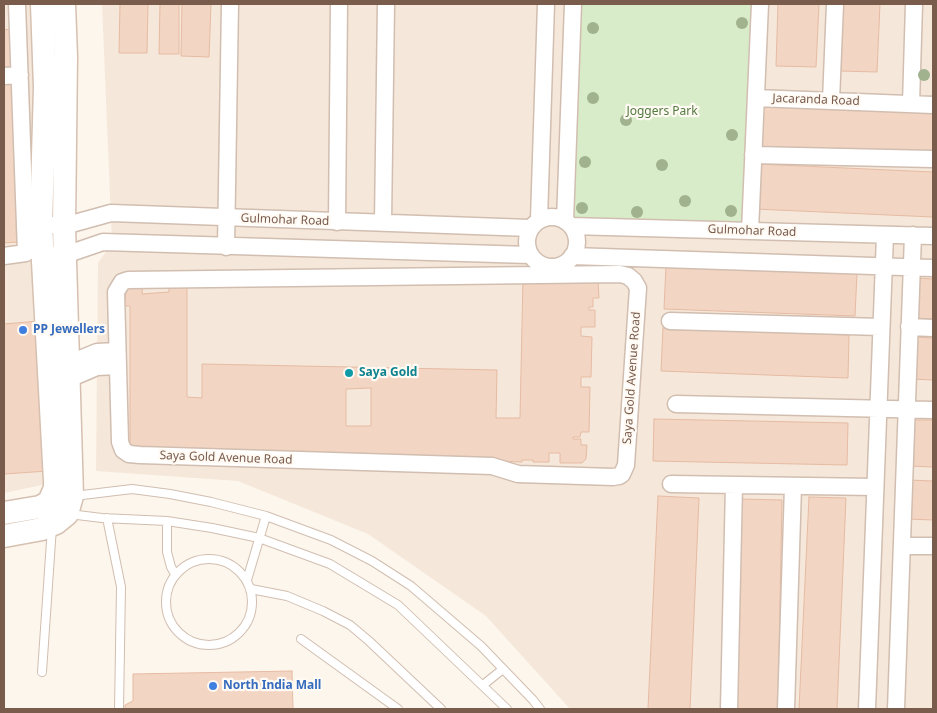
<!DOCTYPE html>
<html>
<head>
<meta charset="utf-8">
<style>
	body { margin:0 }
	#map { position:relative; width:937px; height:713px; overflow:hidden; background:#fdf6ec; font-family:"Noto Sans",sans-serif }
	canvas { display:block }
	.frame { position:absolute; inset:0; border:5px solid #7a5c4d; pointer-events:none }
</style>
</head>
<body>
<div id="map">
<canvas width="937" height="713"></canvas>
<div class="frame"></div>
</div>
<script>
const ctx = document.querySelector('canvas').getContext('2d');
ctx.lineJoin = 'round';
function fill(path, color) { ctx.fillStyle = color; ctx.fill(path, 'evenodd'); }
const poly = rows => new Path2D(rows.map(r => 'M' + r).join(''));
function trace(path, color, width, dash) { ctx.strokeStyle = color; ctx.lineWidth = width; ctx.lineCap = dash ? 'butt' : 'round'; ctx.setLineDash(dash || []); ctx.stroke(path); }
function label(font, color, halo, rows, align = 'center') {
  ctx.font = font + ' "Noto Sans",sans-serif'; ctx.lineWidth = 4.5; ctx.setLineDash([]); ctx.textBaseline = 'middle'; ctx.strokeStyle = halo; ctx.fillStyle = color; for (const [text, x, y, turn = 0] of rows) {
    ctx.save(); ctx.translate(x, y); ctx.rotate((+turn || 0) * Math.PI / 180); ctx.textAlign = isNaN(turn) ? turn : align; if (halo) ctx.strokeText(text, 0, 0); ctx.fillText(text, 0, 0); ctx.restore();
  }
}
fill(poly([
	[4,4,38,4,61,481,4,493],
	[102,4,933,4,933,709,570,709,486,616,368,534,238,481,96,471,98,263,112,243]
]), '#f5e8da');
fill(poly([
	[574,4,760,4,750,226,565,221]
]), '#d8ecc9');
const building = poly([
	[120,4,148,4,147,53,119,53,120,4],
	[160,4,179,4,179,54,159,54,160,4],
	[182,4,211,4,209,57,181,56,182,4],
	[778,4,819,4,816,67,776,66,778,4],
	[843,4,880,4,877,72,840,71,843,4],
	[12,29,14,69,4,70,4,30,12,29],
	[4,83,13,83,18,242,4,243,4,83],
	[758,103,933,110,933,158,756,150,758,103],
	[757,164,933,172,933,217,755,209,757,164],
	[666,266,857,273,855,316,664,309,666,266],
	[915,278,933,279,933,319,913,318,915,278],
	[523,279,598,281,599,298,593,298,593,307,589,307,589,310,595,310,595,327,581,327,581,336,592,337,591,377,581,377,581,387,590,387,589,432,581,432,580,437,573,437,573,439,581,439,581,445,587,445,586,459,582,463,560,463,560,453,549,453,549,462,533,462,533,460,522,460,522,462,135,448,130,445,130,306,124,306,127,284,143,283,142,294,169,292,169,282,187,281,187,397,202,398,202,364,497,370,496,418,520,418,523,279],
	[371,388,371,426,346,426,346,389,371,388],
	[39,321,48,471,4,474,4,324,39,321],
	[663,328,849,335,848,378,661,371,663,328],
	[914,337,933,338,933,380,912,379,914,337],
	[654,419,848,423,847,465,653,461,654,419],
	[909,420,933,420,933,467,908,466,909,420],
	[908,480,933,481,933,520,906,519,908,480],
	[658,496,699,498,690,709,648,709,658,496],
	[809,497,846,498,837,709,799,709,809,497],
	[739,499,782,500,778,709,735,709,739,499],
	[292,671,293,709,125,709,125,705,133,701,133,674,292,671]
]);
fill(building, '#f3d5c3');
trace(building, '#e6bba3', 1);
const lane = poly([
	[74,496,132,489,170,494,211,502,266,516,331,540,372,561,411,586,481,646,533,700,540,709],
	[69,514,102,518,167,521,212,528,259,538,330,564,398,605,507,709],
	[107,518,121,587,119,709],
	[167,521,167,552,171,567,175,574],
	'166 602a43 43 0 1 1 86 0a43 43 0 1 1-86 0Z',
	[247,580,266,516],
	[251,589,287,596,323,611,350,625,369,641,441,709],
	[301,639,398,709],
	[42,672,52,527],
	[483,685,503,669]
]);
const street = poly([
	[4,76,20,75],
	[756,98,933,105],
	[831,101,835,4],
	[911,104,914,4],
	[753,155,933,159],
	'527 242a25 25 0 1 1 50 0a25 25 0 1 1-50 0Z',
	[539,219,546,4],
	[565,221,573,4],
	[337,222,339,4],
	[383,222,386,4],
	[53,225,64,226,111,213,530,228],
	[571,226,933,236],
	[750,231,760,4],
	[226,247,230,4],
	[54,255,65,255,103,242,529,255],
	[4,256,26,253,17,4],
	[572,256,933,268],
	[620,274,628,276,634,281,638,288,626,465,622,474,619,476,613,477,518,474,492,466,140,455,129,454,123,450,120,442,116,292,122,282,128,280,620,274],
	[670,321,881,327],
	[909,327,933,328],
	[68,364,97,352,117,351],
	[69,379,97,367,118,366],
	[676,404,933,410],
	[671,484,875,487],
	[902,546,933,546],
	[729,709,734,485],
	[786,709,793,486],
	[867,709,885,235],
	[896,709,913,235]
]);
const secondary = poly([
	[4,513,40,507,49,502,55,488,55,481,41,225,45,87,42,4],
	[4,536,42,529,56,523,67,514,72,496,64,226,66,57,64,4]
]);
trace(lane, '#d1beb0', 10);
trace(street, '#d1beb0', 19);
trace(secondary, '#d6c0b0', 25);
trace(lane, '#fff', 8);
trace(street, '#fff', 16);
trace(secondary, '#fff', 22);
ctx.fillStyle = '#a0b28e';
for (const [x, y] of [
	[742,23],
	[593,28],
	[924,75],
	[593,98],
	[626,120],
	[732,135],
	[585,162],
	[662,165],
	[685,201],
	[582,208],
	[731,211],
	[637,212]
]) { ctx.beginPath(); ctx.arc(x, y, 6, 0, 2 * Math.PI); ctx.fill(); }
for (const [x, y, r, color] of [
	[23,330,5,"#3f7fe0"],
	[349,373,5,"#0f9aa8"],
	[213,686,5,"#3f7fe0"]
]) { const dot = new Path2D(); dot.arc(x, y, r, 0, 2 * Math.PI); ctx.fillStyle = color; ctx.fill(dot); trace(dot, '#fffaf3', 2); }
label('12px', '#7a5c4d', '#fffaf3', [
	["Jacaranda Road",816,100,2],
	["Gulmohar Road",285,220,2],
	["Gulmohar Road",752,231,2],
	["Saya Gold Avenue Road",632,378,-86],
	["Saya Gold Avenue Road",226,458,2]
]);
label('12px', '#537a41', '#fffaf3', [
	["Joggers Park",662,112]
]);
label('bold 12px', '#366cbe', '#fffaf3', [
	["PP Jewellers",33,330],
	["North India Mall",223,686]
], 'left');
label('bold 12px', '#0d838f', '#fffaf3', [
	["Saya Gold",359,373]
], 'left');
</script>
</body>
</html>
